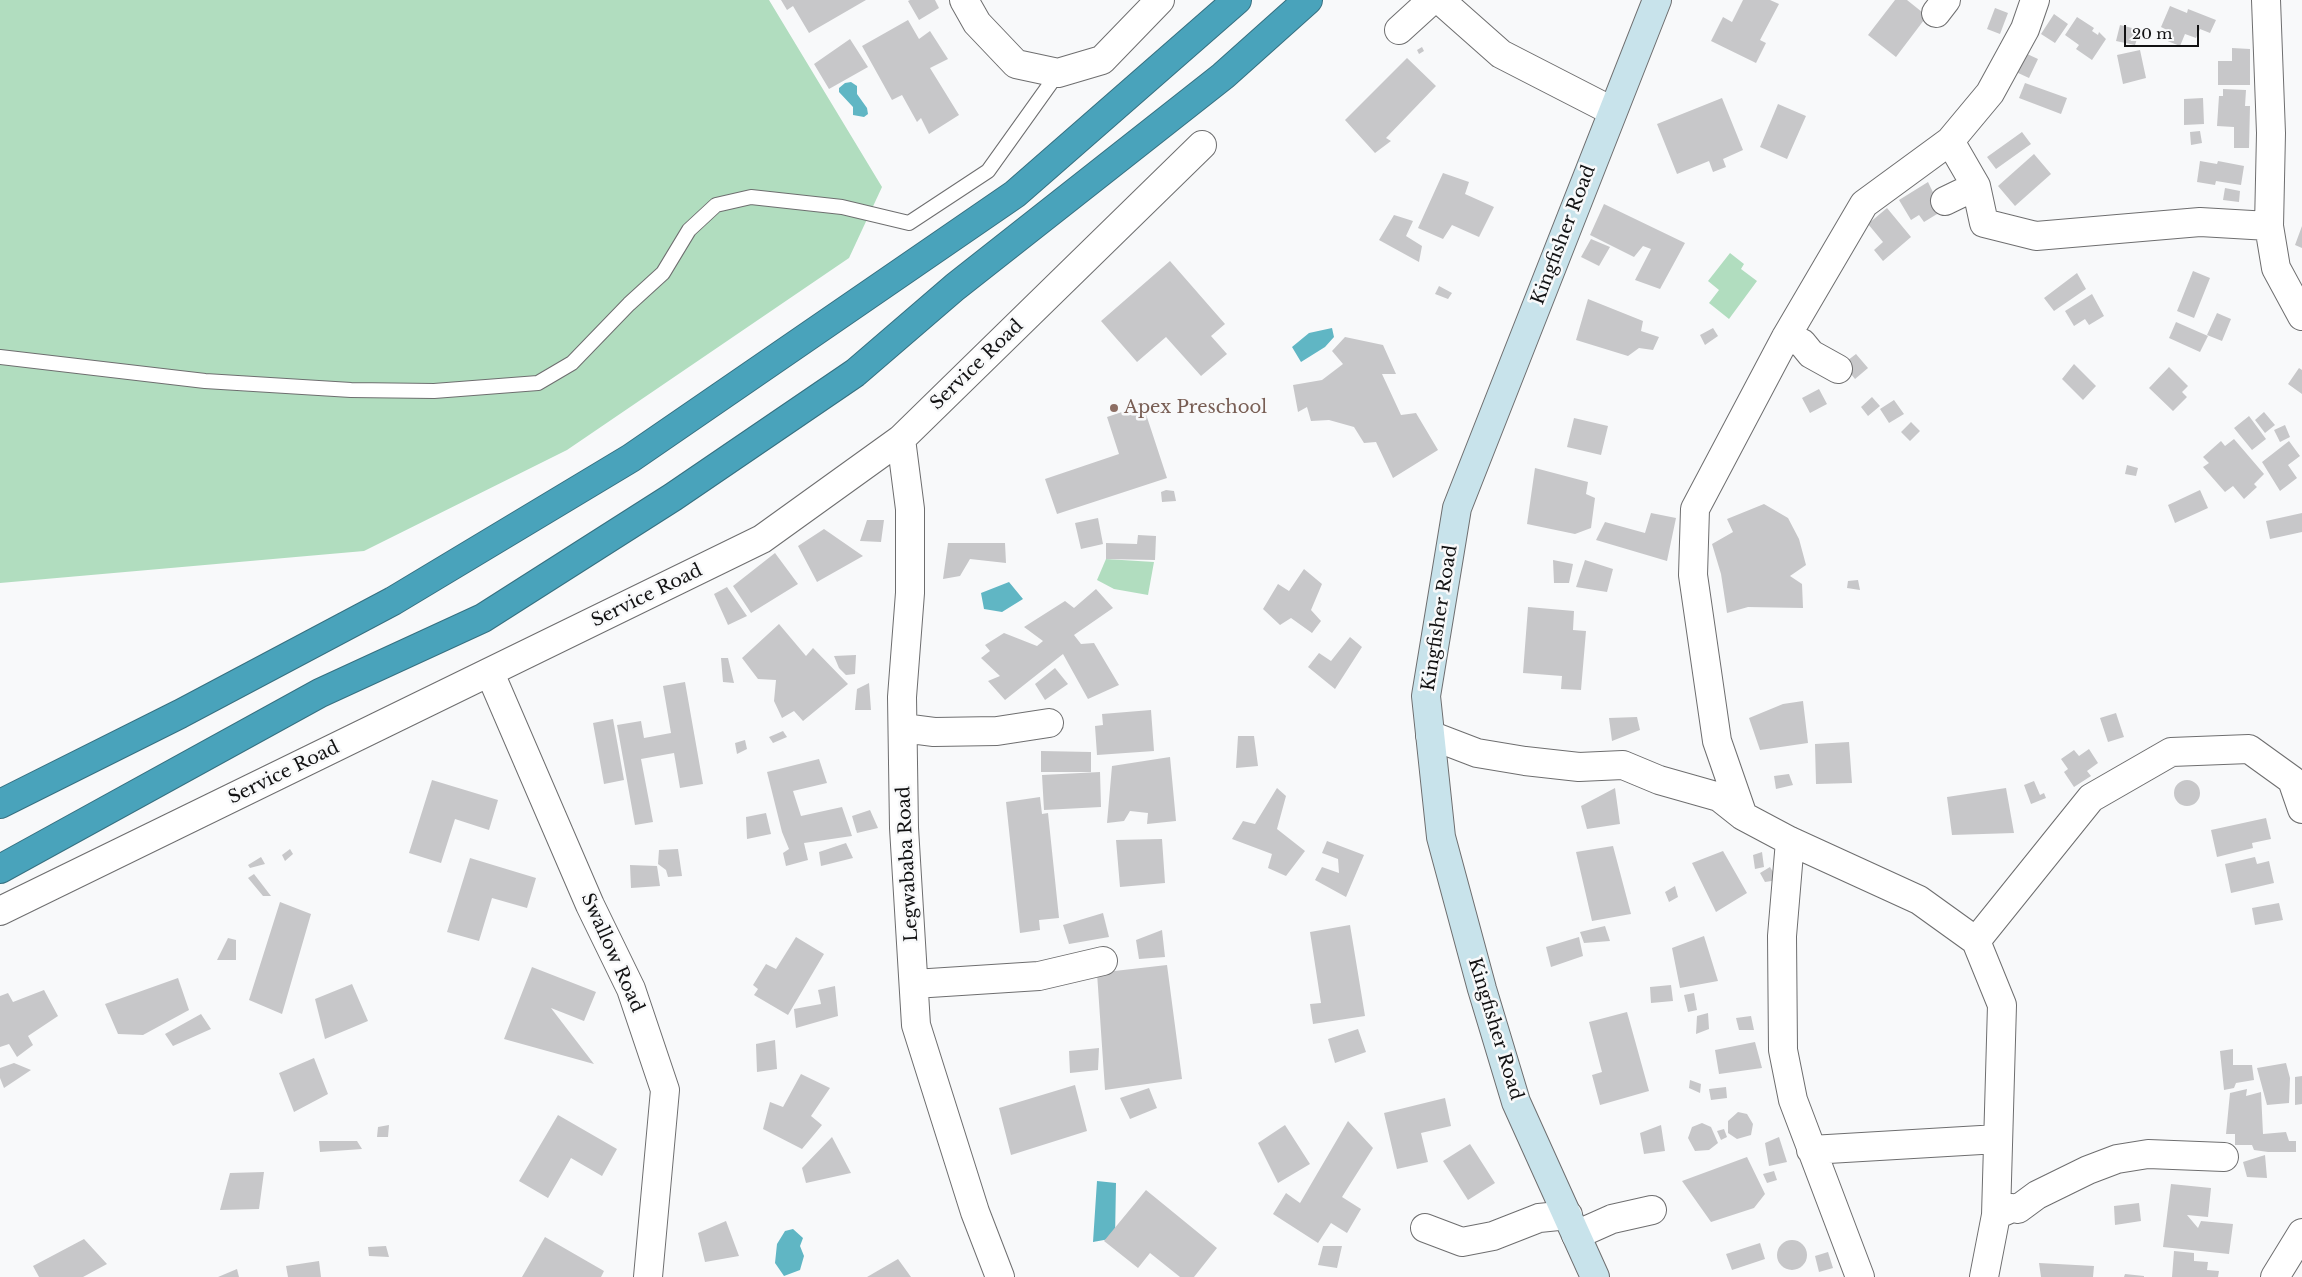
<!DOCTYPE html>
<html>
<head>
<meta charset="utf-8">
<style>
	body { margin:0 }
	#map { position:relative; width:2302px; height:1277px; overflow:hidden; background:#f8f9fa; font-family:"Libre Baskerville",serif }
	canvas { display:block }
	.scale { position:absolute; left:2124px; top:25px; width:75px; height:22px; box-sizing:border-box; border:2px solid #121213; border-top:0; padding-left:6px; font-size:15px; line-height:18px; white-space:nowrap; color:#121213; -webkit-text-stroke:4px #f8f9fa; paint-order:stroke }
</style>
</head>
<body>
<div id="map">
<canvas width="2302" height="1277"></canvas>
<div class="scale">20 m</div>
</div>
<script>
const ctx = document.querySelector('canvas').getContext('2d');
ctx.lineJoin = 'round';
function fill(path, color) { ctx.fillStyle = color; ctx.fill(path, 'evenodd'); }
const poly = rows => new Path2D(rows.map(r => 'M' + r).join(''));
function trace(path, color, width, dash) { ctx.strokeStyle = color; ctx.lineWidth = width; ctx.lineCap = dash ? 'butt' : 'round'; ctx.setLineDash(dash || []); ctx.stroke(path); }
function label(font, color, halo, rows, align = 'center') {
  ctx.font = font + ' "Libre Baskerville",serif'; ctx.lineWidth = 5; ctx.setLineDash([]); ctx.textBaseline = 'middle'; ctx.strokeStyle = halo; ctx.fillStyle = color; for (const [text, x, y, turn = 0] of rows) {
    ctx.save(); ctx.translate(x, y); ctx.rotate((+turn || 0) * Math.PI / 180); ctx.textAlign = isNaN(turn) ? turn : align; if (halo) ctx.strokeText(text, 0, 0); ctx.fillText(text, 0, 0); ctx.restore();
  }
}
fill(poly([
	[0,0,769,0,882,187,849,258,567,450,364,551,0,583],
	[1730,253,1744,264,1741,269,1757,281,1729,319,1709,303,1719,290,1708,281],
	[1106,559,1154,562,1148,595,1114,589,1097,580]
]), '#b1ddbf');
fill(poly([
	[851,82,857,86,857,94,867,108,868,114,864,117,853,115,853,107,839,92,839,88,845,83],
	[1332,328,1334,337,1325,347,1301,362,1292,347,1309,333],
	[1009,582,1023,599,1002,612,984,609,981,593],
	[1097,1181,1116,1183,1115,1238,1093,1242],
	[793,1229,803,1238,800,1246,804,1256,800,1270,784,1276,775,1263,777,1244,785,1231]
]), '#60b6c4');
fill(poly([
	[781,0,866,0,809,33,793,6,787,10],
	[910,0,935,0,939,8,919,20,908,1],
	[1743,0,1770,0,1779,4,1760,40,1766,43,1756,63,1711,41,1723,17,1732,22],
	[1895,0,1907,0,1927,16,1896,57,1868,35],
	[2170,6,2187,13,2188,9,2216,20,2210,33,2200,29,2196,38,2185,34,2180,46,2165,40,2169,31,2161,27],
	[1995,8,2008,13,2000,34,1987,29],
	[2054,14,2068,24,2055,43,2041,34],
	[2077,17,2094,28,2092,31,2098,35,2099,32,2106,39,2092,60,2076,49,2079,45,2065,35],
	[908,20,919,39,930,31,948,59,930,68,959,115,929,134,921,118,917,122,902,95,892,100,862,46],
	[2120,25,2136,29,2133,39,2137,39,2135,45,2116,41],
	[850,39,868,67,829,89,814,64],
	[1422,47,1424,51,1419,54,1417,50],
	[2232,48,2250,49,2250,85,2218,85,2218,61,2232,61],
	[2140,50,2146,78,2123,84,2117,55],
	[2025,53,2038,59,2029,78,2016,72],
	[1407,58,1436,86,1386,138,1391,141,1375,153,1345,120],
	[2025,83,2067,98,2061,114,2019,98],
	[2223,89,2246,90,2245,106,2250,106,2249,148,2234,148,2234,127,2217,126,2219,96,2223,96],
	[1722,98,1743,150,1723,159,1726,167,1713,172,1709,161,1677,174,1657,124],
	[2203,98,2204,124,2184,125,2184,99],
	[1778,104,1806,116,1787,159,1760,147],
	[2200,131,2202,143,2191,145,2190,132],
	[2022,132,2031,144,1996,169,1987,157],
	[2034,154,2051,174,2015,206,1998,186],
	[2200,161,2217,164,2218,161,2244,166,2241,185,2216,181,2215,185,2197,182],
	[1443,173,1469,182,1465,194,1494,207,1479,237,1452,225,1443,239,1418,228],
	[1928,182,1942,211,1924,222,1919,215,1911,220,1899,200],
	[2225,188,2240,191,2239,202,2223,200],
	[1604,204,1685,243,1660,289,1635,280,1651,249,1643,246,1634,257,1590,235],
	[1887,208,1911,237,1883,261,1874,250,1883,242,1868,224],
	[1394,215,1413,221,1406,236,1422,246,1419,262,1379,240],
	[2302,226,2302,248,2295,245],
	[1591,239,1610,247,1599,266,1581,257],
	[1170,261,1225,324,1211,336,1227,354,1201,376,1166,337,1137,362,1101,321],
	[2193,271,2210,278,2194,318,2177,311],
	[2077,273,2086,289,2054,311,2044,298],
	[1439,286,1452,293,1448,299,1435,294],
	[2092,294,2104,316,2089,325,2085,319,2074,326,2065,311],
	[1588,299,1643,321,1641,331,1659,337,1653,350,1639,348,1628,356,1576,340],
	[2217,313,2231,319,2222,341,2207,335],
	[2176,322,2208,336,2200,352,2169,338],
	[1713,328,1718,336,1705,345,1700,335],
	[1345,337,1383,345,1396,374,1382,374,1401,415,1416,413,1438,450,1393,478,1376,442,1364,443,1354,427,1329,420,1311,421,1307,407,1298,412,1293,385,1322,380,1343,364,1332,351],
	[1856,354,1868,368,1855,379,1843,364],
	[2074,364,2096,386,2083,400,2062,379],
	[2169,367,2188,386,2182,392,2187,397,2173,411,2149,388],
	[2299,368,2302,370,2302,394,2288,384],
	[1819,389,1827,404,1810,413,1802,398],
	[1872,397,1880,406,1868,416,1861,407],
	[1894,400,1904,414,1889,423,1880,409],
	[1143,405,1167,478,1057,514,1045,479,1119,454,1107,417],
	[2264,412,2275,425,2265,433,2255,420],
	[2249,416,2266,439,2252,450,2234,428],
	[1574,418,1608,426,1601,455,1567,447],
	[1911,422,1920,431,1910,441,1901,432],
	[2285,425,2290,437,2280,442,2274,430],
	[2234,439,2264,474,2254,484,2257,487,2244,499,2233,486,2225,492,2203,467,2209,463,2203,457,2221,441,2225,446],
	[2289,441,2300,456,2288,465,2297,478,2280,491,2262,462],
	[2127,465,2138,468,2136,476,2125,474],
	[1535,468,1588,482,1586,494,1595,498,1591,528,1575,534,1527,524],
	[1166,490,1174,491,1176,501,1162,502,1161,492],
	[2200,490,2208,508,2175,523,2168,505],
	[1764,504,1788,518,1799,539,1806,565,1790,576,1802,584,1803,608,1748,607,1727,613,1721,574,1712,544,1733,532,1727,519],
	[1651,513,1676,518,1667,561,1596,540,1605,522,1645,533],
	[2302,513,2302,532,2270,539,2266,521],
	[1098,518,1103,544,1081,549,1075,523],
	[867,520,884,520,881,542,860,541],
	[824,529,863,556,817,582,798,546],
	[1138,535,1156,536,1155,560,1106,559,1106,543,1137,544],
	[948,543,1005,543,1006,563,970,559,960,576,943,579],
	[775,553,798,584,751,613,733,586],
	[1553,560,1573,564,1569,583,1554,583],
	[1585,560,1613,569,1607,592,1576,587],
	[1304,569,1322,584,1311,610,1321,621,1312,633,1291,618,1280,625,1263,609,1278,584,1289,591],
	[1858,580,1860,590,1847,588,1848,581],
	[727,587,747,616,728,625,714,594],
	[1096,589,1113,608,1074,635,1081,644,1094,643,1119,685,1088,699,1063,654,1005,700,988,681,1000,676,981,658,990,651,985,645,1004,633,1037,646,1043,641,1024,627,1065,601,1074,608],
	[1528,607,1574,611,1573,630,1586,631,1581,690,1561,689,1562,676,1523,673],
	[779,624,806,656,813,648,848,684,803,721,794,711,782,718,774,701,776,680,758,679,742,658],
	[1350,637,1362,647,1335,689,1308,667,1319,653,1331,661],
	[856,655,855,674,846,675,839,668,834,656],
	[721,658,728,658,734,683,723,682],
	[1055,668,1068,684,1045,700,1035,684],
	[685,682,703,784,680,788,674,753,641,759,653,822,635,825,617,725,641,721,644,738,671,733,663,686],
	[869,683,871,710,855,710,857,689],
	[1803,701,1808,743,1760,750,1749,718,1783,704],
	[1151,710,1154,751,1097,755,1095,726,1103,725,1102,714],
	[2116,713,2124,737,2108,742,2100,718],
	[1637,717,1640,730,1612,741,1609,718],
	[613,719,624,780,604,784,593,723],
	[783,731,787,737,773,743,769,737],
	[1238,736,1254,736,1258,766,1236,768],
	[745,740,747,749,737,754,735,743],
	[1849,742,1852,783,1816,784,1815,744],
	[2089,749,2098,763,2087,771,2091,776,2074,787,2064,772,2068,769,2061,759,2074,750,2079,756],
	[1041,751,1091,752,1091,772,1041,772],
	[1170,757,1176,821,1147,824,1148,813,1130,811,1124,821,1107,823,1112,766],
	[819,759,827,783,793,791,801,816,842,807,852,836,804,843,808,860,786,866,783,853,789,849,782,832,767,772],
	[1100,772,1101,807,1044,810,1042,775],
	[1789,774,1793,785,1776,789,1774,776],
	'2174 793a13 13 0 1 1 26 0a13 13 0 1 1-26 0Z',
	[432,780,498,800,489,830,455,819,441,863,409,853],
	[2034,781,2040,795,2044,793,2046,798,2031,804,2024,785],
	[1277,788,1286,796,1277,829,1305,851,1286,876,1268,868,1272,854,1232,839,1243,821,1255,824],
	[1615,788,1620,824,1587,829,1581,806],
	[2006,788,2014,833,1952,835,1947,797],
	[1040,797,1042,814,1048,813,1059,918,1039,920,1040,930,1020,933,1006,802],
	[870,810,878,828,857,833,852,816],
	[766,813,771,834,747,839,746,817],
	[2266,818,2271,839,2252,843,2253,848,2217,857,2211,830],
	[1162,839,1165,883,1120,887,1116,840],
	[1327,841,1364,855,1346,897,1315,880,1322,867,1339,873,1338,859,1322,853],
	[846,843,853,858,821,866,819,852],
	[1613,846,1631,914,1592,921,1576,852],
	[290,849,293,854,285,861,282,855],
	[678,849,682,876,668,877,666,870,658,864,659,850],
	[1723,851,1747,893,1716,912,1692,863],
	[1762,852,1764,867,1755,869,1753,855],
	[261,857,265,864,250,868,248,865],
	[2255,857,2257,864,2269,861,2274,883,2231,893,2225,864],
	[470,858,536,878,527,908,492,898,479,941,447,932],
	[630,865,657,866,660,886,631,888],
	[1770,867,1778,880,1765,882,1760,873],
	[254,874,271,896,263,896,248,878],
	[1675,886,1678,897,1669,902,1665,892],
	[280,902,311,914,282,1014,249,1000],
	[2279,903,2283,920,2255,925,2252,908],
	[1103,913,1109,937,1069,944,1063,925],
	[1350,925,1365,1016,1313,1024,1310,1004,1321,1003,1310,932],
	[1605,926,1610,941,1584,943,1580,932],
	[1162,930,1165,957,1139,959,1136,940],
	[1704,936,1718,981,1680,988,1672,948],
	[796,937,824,954,788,1015,754,995,758,989,753,985,766,964,776,969],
	[1579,937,1583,956,1551,967,1546,947],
	[228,938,236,940,236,960,217,960],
	[1167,965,1182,1079,1105,1090,1097,973],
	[532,967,596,992,584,1021,551,1008,594,1064,504,1039],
	[178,978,189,1010,143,1035,118,1034,105,1004],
	[352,984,368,1021,325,1039,315,999],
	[1671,985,1673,1001,1651,1003,1650,987],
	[835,986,838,1016,796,1028,794,1009,821,1004,818,990],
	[44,990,58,1016,28,1036,33,1045,17,1057,9,1044,0,1047,0,996,8,993,13,1002],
	[1694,993,1697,1010,1688,1012,1684,995],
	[1627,1012,1649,1091,1600,1105,1592,1075,1602,1072,1589,1022],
	[1708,1013,1709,1029,1696,1034,1697,1016],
	[201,1014,211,1029,173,1046,165,1034],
	[1751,1016,1754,1030,1739,1030,1736,1018],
	[1358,1029,1366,1052,1335,1063,1328,1039],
	[775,1040,777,1069,757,1072,756,1044],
	[1755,1042,1762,1068,1719,1074,1715,1050],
	[1099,1048,1098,1070,1070,1073,1069,1051],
	[2233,1049,2233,1065,2252,1065,2254,1080,2236,1083,2234,1088,2224,1090,2220,1051],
	[314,1058,328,1094,294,1112,279,1073],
	[14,1063,31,1070,4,1088,0,1078,0,1068],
	[2286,1063,2290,1078,2289,1103,2267,1105,2257,1068],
	[801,1074,830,1088,811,1116,822,1125,802,1149,763,1129,770,1102,783,1107],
	[2302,1076,2302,1104,2295,1105,2295,1077],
	[1690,1080,1701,1084,1700,1093,1689,1088],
	[1075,1085,1087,1131,1011,1155,999,1108],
	[1726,1087,1727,1098,1711,1100,1709,1089],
	[1149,1088,1157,1108,1130,1119,1120,1098],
	[2247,1089,2246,1096,2261,1092,2263,1134,2286,1132,2289,1141,2296,1141,2296,1152,2268,1152,2254,1150,2252,1145,2235,1145,2235,1134,2226,1134,2230,1093],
	[1445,1098,1451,1126,1421,1133,1428,1162,1397,1169,1384,1113],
	[1738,1112,1747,1114,1753,1124,1751,1135,1737,1139,1728,1133,1728,1121],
	[558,1115,617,1149,602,1176,571,1158,548,1198,519,1181],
	[1348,1121,1373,1148,1342,1197,1361,1209,1347,1233,1331,1223,1318,1243,1273,1214,1286,1193,1300,1203],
	[1702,1123,1711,1127,1718,1143,1709,1150,1695,1151,1688,1138,1692,1127],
	[389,1125,388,1137,377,1137,378,1127],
	[1285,1125,1310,1164,1278,1183,1258,1143],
	[1661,1125,1665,1151,1644,1154,1640,1133],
	[1724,1129,1727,1137,1721,1140,1717,1131],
	[832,1137,851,1173,806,1183,802,1168],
	[1779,1137,1787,1162,1769,1166,1765,1143],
	[319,1141,357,1141,362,1149,320,1152],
	[1470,1144,1495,1183,1468,1200,1443,1161],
	[2265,1155,2267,1178,2247,1177,2243,1162],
	[1747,1157,1765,1194,1754,1208,1711,1222,1682,1181],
	[1774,1171,1777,1180,1767,1183,1763,1174],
	[264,1172,259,1209,220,1210,230,1173],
	[2171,1184,2211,1188,2208,1217,2187,1215,2198,1228,2201,1221,2233,1224,2229,1254,2163,1247],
	[1146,1190,1217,1248,1194,1277,1180,1277,1150,1253,1138,1268,1104,1241],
	[2139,1203,2141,1221,2115,1225,2114,1206],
	[726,1221,739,1256,705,1262,698,1233],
	[545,1237,604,1271,601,1277,522,1277],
	[84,1239,107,1264,83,1277,39,1277,33,1266],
	'1777 1255a15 15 0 1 1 30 0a15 15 0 1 1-30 0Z',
	[1760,1243,1765,1259,1732,1270,1726,1254],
	[386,1246,389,1257,369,1256,368,1247],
	[1323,1246,1342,1246,1337,1268,1318,1265],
	[2174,1251,2194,1253,2194,1261,2208,1262,2207,1270,2219,1271,2218,1277,2172,1277],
	[1828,1252,1833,1268,1819,1272,1815,1256],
	[898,1259,911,1277,867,1277],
	[319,1261,321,1277,288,1277,286,1266],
	[2039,1263,2094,1266,2093,1277,2041,1277],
	[237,1269,239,1277,218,1277],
	[2125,1274,2144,1276,2144,1277,2124,1277]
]), '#c7c7c9');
const lane = poly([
	[0,357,205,381,351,390,434,391,538,383,572,363,629,304,663,273,689,230,716,205,751,197,842,207,909,223,988,171,1058,73]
]);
const street = poly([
	[964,0,977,23,1016,64,1058,73,1102,60,1160,0],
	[1440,0,1501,54,1612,111],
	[2266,0,2271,133,2269,226,2276,268,2302,316],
	[1936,13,1946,0],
	[1399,30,1432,0],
	[1950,141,1976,186,1984,223,2036,236,2200,222,2269,226],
	[1945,201,1976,186],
	[1786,337,1802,343,1811,354,1838,369],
	[901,439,910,509,910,593,902,697,904,828,916,1025,975,1212,1000,1277],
	[490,673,590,905,631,989,665,1090,648,1277],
	[903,728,934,732,997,731,1049,723],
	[1430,735,1477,753,1525,761,1579,767,1623,765,1659,780,1719,797,1743,816],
	[1790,841,1782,936,1783,1050,1793,1100,1860,1277],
	[0,911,762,539,901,439,1202,145],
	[1976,941,2091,798,2171,752,2249,749,2292,780,2302,809],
	[914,984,1039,976,1103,961],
	[1811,1150,1998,1139],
	[1996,1215,2012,1208,2018,1209,2037,1195,2088,1170,2117,1159,2148,1154,2224,1157],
	[1425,1228,1462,1242,1493,1236,1539,1218,1568,1215],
	[1576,1235,1612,1219,1652,1210],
	[1984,1277,1996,1215,2002,1005,1976,941,1919,900,1790,841,1743,816,1717,741,1693,575,1695,509,1786,337,1864,204,1950,141,1990,93,2025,29,2035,0],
	[2275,1277,2302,1233]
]);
const secondary = poly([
	[1595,1277,1516,1102,1482,989,1441,837,1426,696,1457,508,1657,0]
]);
const highway = poly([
	[0,804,180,714,393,601,631,458,1015,194,1237,0],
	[0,869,320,693,483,618,673,497,855,373,955,287,1223,76,1308,0]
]);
trace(lane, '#6e6e6f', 16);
trace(street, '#6e6e6f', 30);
trace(secondary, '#6e6e6f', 30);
trace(highway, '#367080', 30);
trace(lane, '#fff', 14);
trace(street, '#fff', 28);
trace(secondary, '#c8e3eb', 28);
trace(highway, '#49a3bb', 28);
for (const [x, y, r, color] of [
	[1114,408,5,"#8d6e63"]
]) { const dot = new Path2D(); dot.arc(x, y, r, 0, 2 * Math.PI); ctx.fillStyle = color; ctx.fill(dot); trace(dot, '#f8f9fa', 2); }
label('18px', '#121213', '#f8f9fa', [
	["Kingfisher Road",1564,235,-69],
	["Service Road",977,365,-44],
	["Service Road",647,596,-26],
	["Kingfisher Road",1440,618,-81],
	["Service Road",284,773,-26],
	["Legwababa Road",908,864,-93],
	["Swallow Road",612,953,66],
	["Kingfisher Road",1495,1029,73]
]);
label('18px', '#785e54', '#f8f9fa', [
	["Apex Preschool",1124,408]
], 'left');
</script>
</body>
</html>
